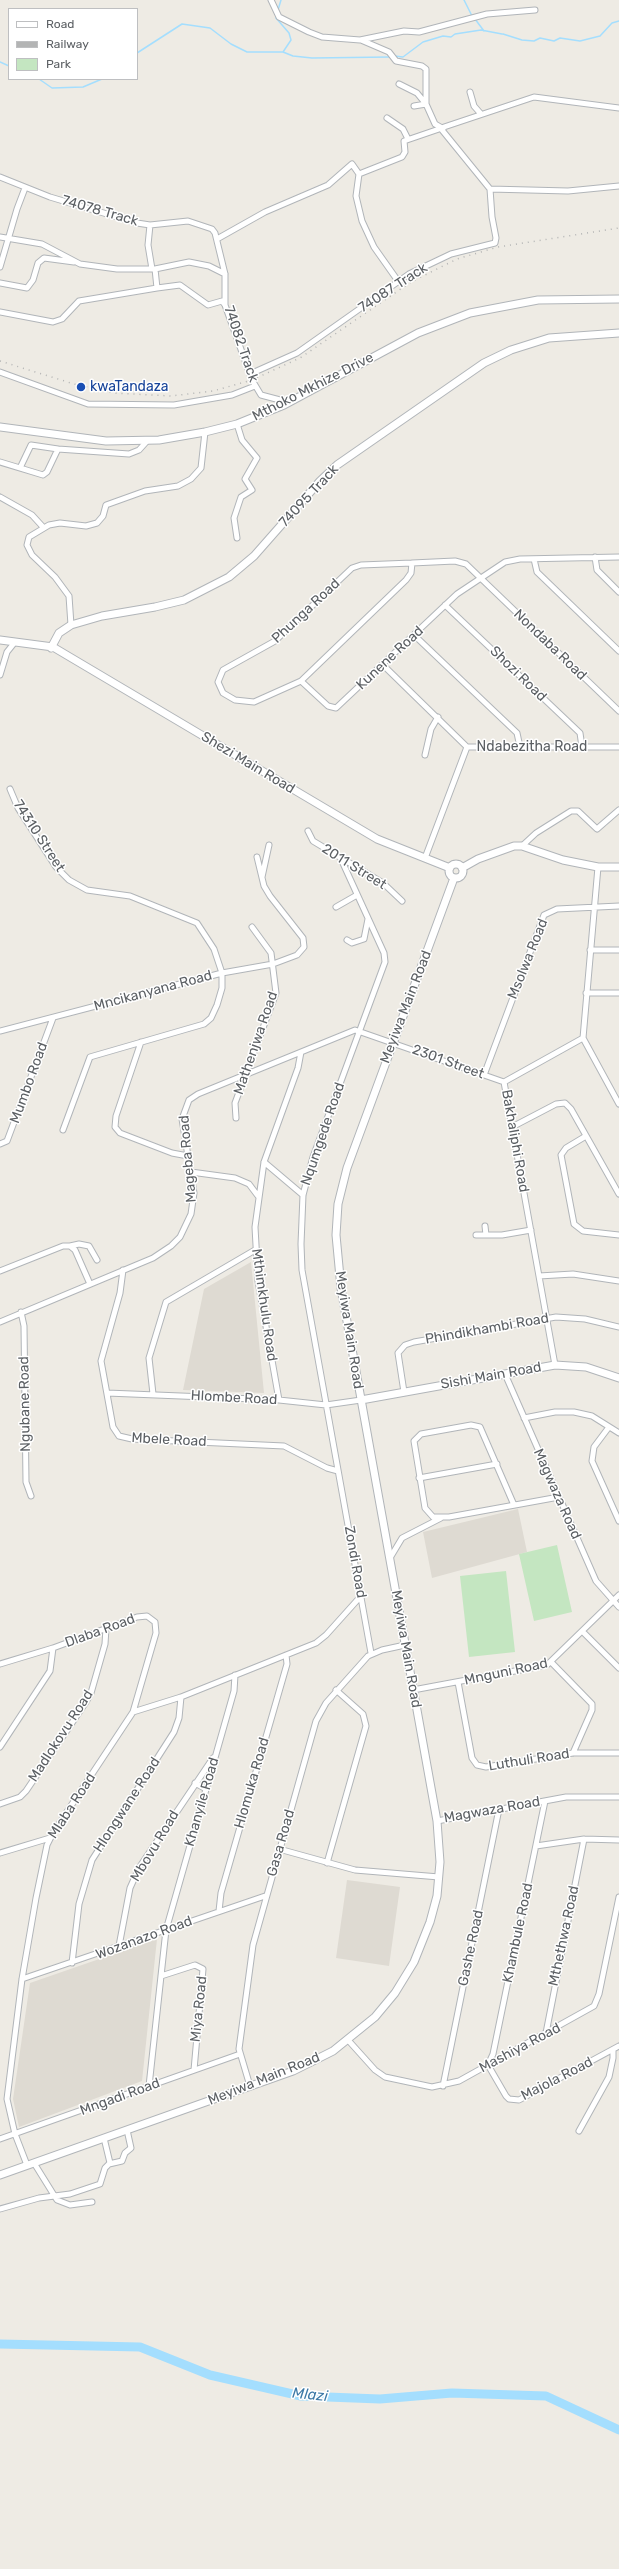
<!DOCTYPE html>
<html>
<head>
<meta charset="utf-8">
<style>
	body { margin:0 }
	#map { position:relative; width:619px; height:2569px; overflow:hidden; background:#eeebe4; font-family:Rubik,sans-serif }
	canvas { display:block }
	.legend { position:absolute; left:8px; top:8px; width:130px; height:72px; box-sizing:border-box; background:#fff; border:1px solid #bebfc1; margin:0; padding:5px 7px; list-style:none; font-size:12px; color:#5c6064 }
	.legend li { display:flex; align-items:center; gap:8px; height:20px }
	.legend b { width:20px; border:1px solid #bebfc1 }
</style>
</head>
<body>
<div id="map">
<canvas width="619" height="2569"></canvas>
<ul class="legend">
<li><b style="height:5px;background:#fff"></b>Road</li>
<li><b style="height:5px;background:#b3b4b4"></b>Railway</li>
<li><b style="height:11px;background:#c4e6c1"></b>Park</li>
</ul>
</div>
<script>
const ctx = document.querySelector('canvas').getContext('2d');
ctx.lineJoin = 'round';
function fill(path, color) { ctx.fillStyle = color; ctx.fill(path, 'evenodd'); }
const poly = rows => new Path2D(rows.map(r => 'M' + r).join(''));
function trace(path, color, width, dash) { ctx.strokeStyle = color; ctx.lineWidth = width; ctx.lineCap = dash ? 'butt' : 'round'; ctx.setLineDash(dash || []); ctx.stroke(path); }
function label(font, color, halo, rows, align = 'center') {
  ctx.font = font + ' Rubik,sans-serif'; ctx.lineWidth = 3; ctx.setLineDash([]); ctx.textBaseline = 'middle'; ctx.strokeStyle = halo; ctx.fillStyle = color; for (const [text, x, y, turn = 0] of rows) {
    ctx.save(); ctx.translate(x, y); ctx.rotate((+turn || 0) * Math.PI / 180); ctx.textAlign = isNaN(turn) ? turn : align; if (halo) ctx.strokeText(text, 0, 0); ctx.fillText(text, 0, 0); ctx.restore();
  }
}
fill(poly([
	[251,1262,264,1393,183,1390,204,1289],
	[518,1509,527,1552,432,1578,423,1532],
	[347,1880,400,1887,389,1966,336,1958],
	[157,1939,142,2081,19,2127,13,2099,30,1983]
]), '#dedad2');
fill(poly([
	[557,1545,572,1612,534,1621,519,1554],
	[506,1571,515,1652,469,1657,460,1576]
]), '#c4e6c1');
trace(poly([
	[464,0,472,16],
	[278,10,281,0],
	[276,15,276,18,289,33,291,40,283,52],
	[475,19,484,31],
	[503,34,522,40,534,41,540,38,554,41,560,38,580,41,600,36,612,23,619,21],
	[137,53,182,24,210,28,231,44,247,52,283,52,293,56,312,58,390,57],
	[394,56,403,57,423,42,443,36,451,37,455,34,481,30,502,34],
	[0,62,9,66],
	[39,79,52,88,83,87,102,79]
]), '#a4defe', 1.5);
trace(poly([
	[0,2344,140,2347,210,2375,301,2396,380,2399,452,2393,546,2396,619,2430]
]), '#a4defe', 9);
const minor = poly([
	[271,0,279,17,309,32,322,37,360,40,404,31,419,32,487,14,535,10],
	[361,40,389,52,396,61,422,66,426,69,426,104,435,124,442,128],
	[399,84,417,93,426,104],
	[470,92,474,106,481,114],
	[414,106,426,104],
	[619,108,534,97,444,127,442,130,490,189,568,191,619,186],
	[387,118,403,129,408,139],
	[359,174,356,196,362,221,374,247,398,281],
	[0,177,50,197,137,223,150,225,188,221,212,229,215,233,225,274,225,305,252,380,261,395,280,400,284,405],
	[150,225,148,245,152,269],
	[0,237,42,244,80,264,117,269,155,269,189,262,209,266,225,274],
	[217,239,265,212,328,185,352,164,359,174,402,157,405,152,404,141,442,128],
	[0,267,17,209,25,188],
	[155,269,157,288,180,285,208,305,222,301,225,305],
	[0,283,27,288,33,280,38,263,44,258,74,262],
	[0,312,53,322,62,319,79,301,157,288],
	[0,372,88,404,174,405,232,395,255,386],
	[250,374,297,353,409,274,451,254,495,243,496,238,492,217,490,189],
	[0,462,43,475,47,472,58,449,129,454,139,450,148,440],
	[20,468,31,445,58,449],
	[0,497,32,515,43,527],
	[237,538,234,518,241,497,252,490,245,479,257,458,242,440,237,424],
	[595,557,597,570,619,592],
	[534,559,537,572,619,651],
	[412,563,411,573,406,580,301,681,254,702,235,700,223,693,218,682,223,670,275,641,352,568,361,565,412,563],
	[412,563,455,561,466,564,619,711],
	[445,605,580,733,582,747],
	[71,625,69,596,55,577,32,555,27,545,29,537,49,525,60,523,86,526,97,523,103,516,106,505,145,491,178,486,191,479,201,468,205,432],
	[414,635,517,733,520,747],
	[383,665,467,747],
	[0,675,7,652,15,642],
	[301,681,328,706,336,708,457,594,505,562,520,559,619,557],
	[425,755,431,729,438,717],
	[10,789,18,808,56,867,69,880,87,890,130,896,197,923,214,949,222,973,222,988,217,1005,211,1018,204,1024,90,1057,63,1130],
	[308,831,313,841,383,883,402,901],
	[522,846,536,833,571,811,578,811,597,829,619,810],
	[425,858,467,747,619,747],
	[341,859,384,953,385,962,313,1157,303,1195,301,1244,302,1270,371,1653],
	[262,877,269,845],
	[336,907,357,895],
	[347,940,352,943,364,939,368,919],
	[590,950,619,950],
	[586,993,619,993],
	[0,1031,222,973,273,964,297,955,304,947,303,938,270,896,264,886,257,857],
	[583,1038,619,1104],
	[141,1042,116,1116,115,1127,120,1133,172,1153,188,1156],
	[484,1075,544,915,557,909,619,906],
	[236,1118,235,1103,276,993,271,953,252,927],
	[512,1127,556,1104,565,1103,571,1109,619,1194],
	[586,1136,566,1148,561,1155,574,1224,583,1231,619,1235],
	[0,1144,7,1141,53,1018],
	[264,1162,303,1195],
	[191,1172,235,1178,249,1184,258,1196],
	[485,1226,486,1235],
	[476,1235,502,1235,531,1230],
	[70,1246,79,1244,89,1246,97,1260],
	[123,1270,120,1293,101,1361,113,1427,119,1436,132,1439,284,1446,327,1468,338,1471],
	[0,1271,63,1246,70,1246,75,1250,90,1284],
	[539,1276,573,1274,619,1281],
	[21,1312,24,1326,26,1482,31,1496],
	[0,1322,153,1258,171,1246,180,1237,191,1214,194,1193,182,1119,189,1100,198,1094,355,1030,504,1082],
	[555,1365,504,1082,583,1038,598,867],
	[505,1374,596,1581,619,1607],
	[404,1392,398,1353,405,1345,414,1342,556,1317,585,1319,619,1327],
	[107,1393,279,1400,326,1405,361,1400],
	[153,1394,149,1358,166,1302,255,1250],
	[279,1400,258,1281,255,1227,264,1162,298,1068,301,1052],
	[524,1418,555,1412,574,1412,592,1416,619,1433],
	[609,1427,594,1447,592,1461,619,1521],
	[419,1478,497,1464],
	[514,1505,480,1427,471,1425,421,1434,414,1441,425,1508,433,1517,449,1517,559,1497],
	[390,1558,402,1538,441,1518],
	[583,1632,619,1668],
	[552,1663,592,1704,592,1710,573,1753],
	[0,1664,53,1648,137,1617,147,1616,155,1622,156,1633,133,1712],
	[458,1682,472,1758,477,1765,486,1767,573,1753,619,1753],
	[413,1690,547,1665,619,1595],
	[0,1747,50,1671,53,1648],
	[195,1783,206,1789],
	[545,1801,493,2054,488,2065,506,2096,509,2099,519,2100,619,2046],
	[0,1804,20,1797,26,1791,86,1702,91,1693,105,1644,106,1628],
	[437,1821,566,1797,619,1797],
	[536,1846,584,1839,619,1840],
	[279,1849,355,1870,439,1877],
	[0,1853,50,1838],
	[327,1863,366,1726,363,1714,336,1690],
	[219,1911,221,1893,287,1664,286,1655],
	[119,1946,130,1888,139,1868,213,1758],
	[72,1963,79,1904,92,1860,174,1732,179,1718,181,1697],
	[161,1976,195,1965,203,1969,194,2070],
	[22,1979,265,1896],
	[546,2033,584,1839],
	[348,2040,375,2070,385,2077,432,2087,459,2081,594,2006,599,1994,619,1897],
	[149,2086,166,1930,234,1691,235,1675],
	[250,2086,239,2049,253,1945,316,1721,326,1703,368,1656,382,1650,405,1645],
	[443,2086,499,1809],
	[579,2131,609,2077,613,2058,613,2050],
	[0,2139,240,2054],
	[34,2163,57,2200,70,2205,92,2202],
	[109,2164,122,2161,125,2153,131,2148,127,2130],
	[27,2165,15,2134,7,2099,22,1979,36,1898,47,1845,53,1833,133,1712,181,1697,316,1643,326,1635,361,1596],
	[0,2209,39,2198,70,2194,100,2184,105,2168,110,2163,104,2138]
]);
const tertiary = poly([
	[0,427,106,441,159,440,205,432,237,424,284,405,418,333,470,313,538,300,619,299],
	[0,640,53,647,377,839,450,868],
	[51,648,59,633,71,625,102,616,155,607,184,600,229,577,254,556,320,481,337,465,484,363,511,350,549,338,619,333],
	'449 871a7 7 0 1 1 14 0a7 7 0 1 1-14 0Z',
	[462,868,478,859,514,846,522,846,563,860,598,867,619,867],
	[361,1400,555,1365,586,1367,619,1378],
	[0,2175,293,2071,333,2051,375,2017,395,1993,414,1962,430,1922,437,1896,440,1862,437,1821,341,1288,336,1235,338,1204,347,1168,454,878]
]);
trace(minor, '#b1b5b9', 7);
trace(tertiary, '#b1b5b9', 9);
trace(minor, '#fff', 5);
trace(tertiary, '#fff', 7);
trace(poly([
	[0,361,74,384,114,393,171,396,213,391,252,380,300,358,411,282,457,259,498,247,619,228]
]), '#b3b4b4', 1.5, [1, 5]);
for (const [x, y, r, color] of [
	[81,387,5,"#1a4fb4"]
]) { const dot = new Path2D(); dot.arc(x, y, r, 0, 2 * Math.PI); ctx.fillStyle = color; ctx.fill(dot); trace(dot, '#fff', 1.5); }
label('14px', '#5c6064', '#fff', [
	["74078 Track",100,211,16],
	["74087 Track",393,288,-33],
	["74082 Track",241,344,71],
	["Mthoko Mkhize Drive",313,387,-27],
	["74095 Track",309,496,-47],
	["Phunga Road",306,611,-43],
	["Nondaba Road",550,645,44],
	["Kunene Road",390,658,-43],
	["Shozi Road",518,674,44],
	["Ndabezitha Road",532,747],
	["Shezi Main Road",248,763,31],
	["74310 Street",39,836,57],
	["2011 Street",354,867,32],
	["Msolwa Road",528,959,-68],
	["Mncikanyana Road",153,991,-15],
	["Meyiwa Main Road",406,1007,-69],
	["Mathenjwa Road",256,1043,-71],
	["2301 Street",448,1062,20],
	["Mumbo Road",29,1083,-70],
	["Nqumgede Road",323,1134,-71],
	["Bakhaliphi Road",515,1141,80],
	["Mageba Road",188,1159,-95],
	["Mthimkhulu Road",264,1305,82],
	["Phindikhambi Road",487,1329,-10],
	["Meyiwa Main Road",349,1330,81],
	["Sishi Main Road",491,1376,-10],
	["Hlombe Road",234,1398,3],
	["Ngubane Road",25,1404,-91],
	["Mbele Road",169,1440,3],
	["Magwaza Road",557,1494,66],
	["Zondi Road",355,1562,80],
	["Dlaba Road",100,1631,-20],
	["Meyiwa Main Road",406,1649,80],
	["Mnguni Road",506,1672,-12],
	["Madlokovu Road",61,1736,-57],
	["Luthuli Road",529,1760,-9],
	["Hlomuka Road",252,1783,-74],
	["Khanyile Road",202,1802,-74],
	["Hlongwane Road",127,1805,-57],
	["Mlaba Road",72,1806,-57],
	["Magwaza Road",492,1810,-10],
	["Gasa Road",281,1843,-74],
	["Mbovu Road",155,1846,-59],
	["Khambule Road",518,1933,-78],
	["Mthethwa Road",564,1936,-78],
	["Wozanazo Road",144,1938,-20],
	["Gashe Road",471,1948,-78],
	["Miya Road",199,2009,-84],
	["Mashiya Road",520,2048,-28],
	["Meyiwa Main Road",264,2079,-22],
	["Majola Road",557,2079,-27],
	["Mngadi Road",120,2097,-20]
]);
label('14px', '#164399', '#fff', [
	["kwaTandaza",90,387]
], 'left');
label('italic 15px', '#3e7aa7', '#fff', [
	["Mlazi",310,2395,6]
]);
</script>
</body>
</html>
